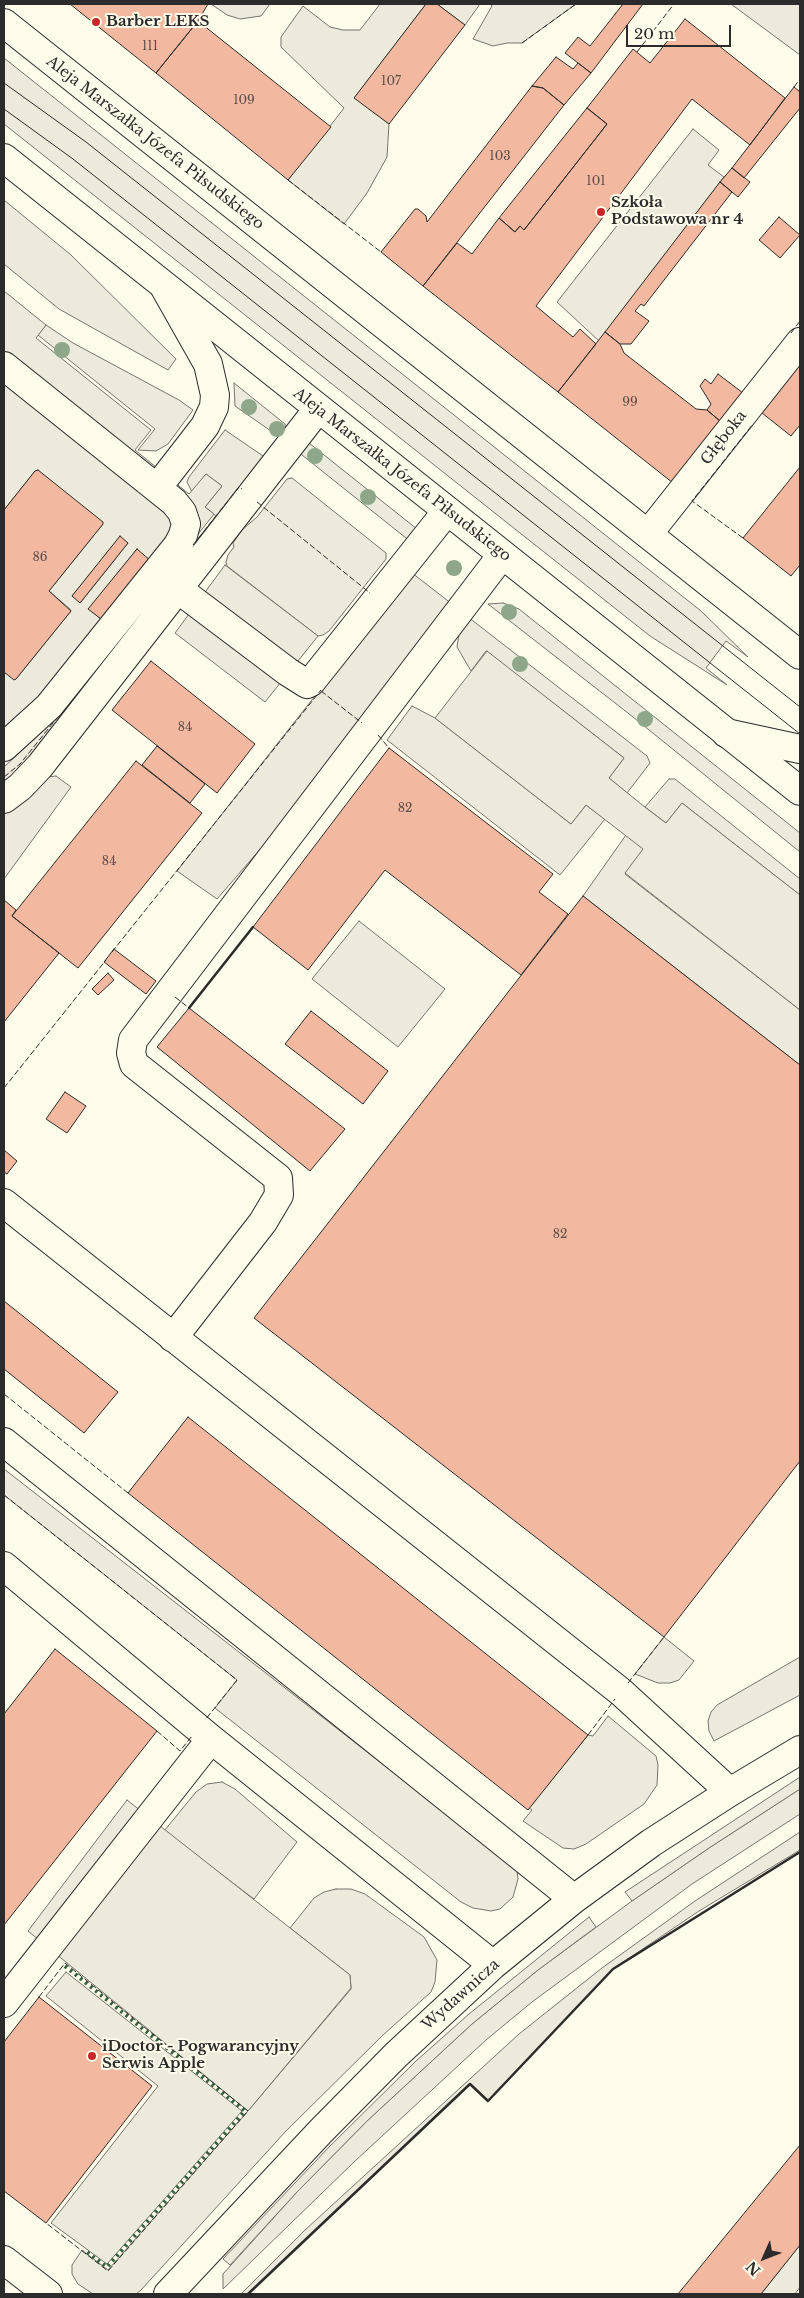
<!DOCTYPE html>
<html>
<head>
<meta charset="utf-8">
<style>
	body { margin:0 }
	#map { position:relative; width:804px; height:2298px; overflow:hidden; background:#fdfbea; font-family:"Libre Baskerville",serif }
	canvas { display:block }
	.frame { position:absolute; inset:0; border:5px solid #2b2b2b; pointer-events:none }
	.north { position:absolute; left:739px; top:2233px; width:50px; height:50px; -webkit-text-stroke:4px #fdfbea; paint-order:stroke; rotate:226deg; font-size:14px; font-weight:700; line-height:20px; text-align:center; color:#2b2b2b }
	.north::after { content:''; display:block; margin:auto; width:18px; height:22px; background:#2b2b2b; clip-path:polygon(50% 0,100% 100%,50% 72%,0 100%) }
	.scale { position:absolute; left:626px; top:25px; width:105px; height:22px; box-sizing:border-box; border:2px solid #2b2b2b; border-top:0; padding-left:6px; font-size:15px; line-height:18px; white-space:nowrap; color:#2b2b2b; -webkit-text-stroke:4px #fdfbea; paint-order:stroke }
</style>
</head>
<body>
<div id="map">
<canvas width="804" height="2298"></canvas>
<div class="frame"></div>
<div class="north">N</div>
<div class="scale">20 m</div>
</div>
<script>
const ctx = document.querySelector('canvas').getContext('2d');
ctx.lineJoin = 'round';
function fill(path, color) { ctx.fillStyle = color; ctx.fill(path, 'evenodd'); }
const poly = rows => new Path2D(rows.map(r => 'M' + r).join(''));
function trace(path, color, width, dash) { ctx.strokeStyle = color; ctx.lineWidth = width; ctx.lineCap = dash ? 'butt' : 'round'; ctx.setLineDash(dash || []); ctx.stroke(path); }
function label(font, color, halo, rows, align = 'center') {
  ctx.font = font + ' "Libre Baskerville",serif'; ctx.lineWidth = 4; ctx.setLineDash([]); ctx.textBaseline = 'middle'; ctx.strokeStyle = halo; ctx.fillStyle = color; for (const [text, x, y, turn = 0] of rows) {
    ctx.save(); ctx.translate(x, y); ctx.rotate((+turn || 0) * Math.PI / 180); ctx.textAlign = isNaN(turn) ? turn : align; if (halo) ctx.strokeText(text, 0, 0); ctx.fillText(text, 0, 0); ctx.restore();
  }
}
const green = poly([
	[211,4,270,4,261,16,240,19,227,15,211,4],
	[380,4,426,4,355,97,389,124,387,157,367,193,344,224,288,180,344,108,281,47,281,37,303,6,330,27,343,30,360,30,380,4],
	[437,4,480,4,465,25,437,4],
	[490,4,576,4,522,43,507,43,493,46,473,39,492,6,490,4],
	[731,4,800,4,800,55,731,4],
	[4,58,701,611,748,657,726,641,706,668,727,685,650,636,4,124,4,58],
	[693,129,719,150,708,165,724,177,599,341,557,302,693,129],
	[4,200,71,255,176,359,168,370,59,309,4,264,4,200],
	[46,325,73,343,179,400,193,410,168,444,156,451,138,450,155,429,38,335,46,325],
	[234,383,285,424,286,433,281,438,235,406,234,383],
	[225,430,266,458,31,761,4,787,4,767,55,720,216,516,205,507,222,486,206,474,192,492,187,482,189,477,225,430],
	[309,443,417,529,411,542,297,451,309,443],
	[292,478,386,553,386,559,329,631,323,635,318,636,227,566,226,562,228,555,234,547,233,543,242,530,257,517,287,479,292,478],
	[412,573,452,604,282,824,217,899,177,871,412,573],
	[503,603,519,609,800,833,800,852,633,717,488,604,503,603],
	[468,617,647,756,650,763,627,793,609,778,624,758,486,651,471,671,457,647,460,627,468,617],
	[412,706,435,718,571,824,586,805,605,819,560,875,387,740,412,706],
	[56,776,71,787,4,879,4,812,17,805,48,777,56,776],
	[669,779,675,779,800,879,800,895,682,803,666,823,645,807,669,779],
	[626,835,644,849,625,874,800,1010,800,1065,583,896,626,835],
	[359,921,445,989,398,1047,312,979,359,921],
	[4,1469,507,1861,517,1871,518,1879,513,1897,500,1909,491,1911,473,1908,461,1902,215,1708,237,1680,4,1495,4,1469],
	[664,1637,694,1661,679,1680,670,1683,658,1683,635,1674,664,1637],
	[800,1657,800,1695,714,1741,709,1731,708,1721,711,1712,717,1705,800,1657],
	[608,1716,656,1756,658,1765,657,1785,644,1804,586,1844,574,1849,563,1848,523,1821,532,1810,529,1808,588,1735,593,1736,608,1716],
	[222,1782,235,1789,297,1842,254,1899,164,1831,196,1792,207,1784,222,1782],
	[800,1789,800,1814,692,1884,532,2002,486,2040,354,2162,223,2289,223,2274,297,2192,367,2121,472,2024,538,1970,632,1901,709,1848,800,1789],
	[800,1832,800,1850,699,1911,613,1969,488,2101,470,2084,248,2294,241,2294,305,2230,519,2034,602,1968,695,1901,800,1832],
	[336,1889,351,1889,365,1894,424,1937,437,1960,435,1982,431,1992,383,2035,286,2131,141,2290,136,2294,93,2294,78,2284,72,2274,72,2265,82,2250,108,2270,248,2111,351,1989,350,1975,290,1928,314,1898,324,1892,336,1889]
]);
fill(green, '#ecebdb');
trace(green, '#74746e', 1);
const parking = poly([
	[4,291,46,325,36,338,151,430,135,450,189,494,206,474,222,486,205,507,214,514,57,713,4,762,4,672,16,679,71,611,70,609,49,591,103,524,35,471,4,510,4,291],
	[120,537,128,543,81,602,72,596,120,537],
	[137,549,104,622,89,609,137,549],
	[225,565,318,636,265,702,175,633,225,565],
	[487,651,624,758,609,778,646,808,666,823,682,803,800,895,800,1010,625,873,643,849,586,805,571,824,435,718,487,651],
	[800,1777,800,1789,709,1848,632,1901,625,1892,800,1777],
	[127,1800,350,1975,351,1988,248,2111,28,1931,127,1800],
	[589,1917,596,1927,538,1970,472,2024,367,2121,297,2192,230,2265,223,2259,329,2147,416,2061,469,2014,589,1917],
	[66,1972,242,2111,107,2264,51,2223,158,2086,46,1996,66,1972],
	[800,2245,800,2287,795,2294,761,2294,800,2245]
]);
fill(parking, '#eceadb');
trace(parking, '#74746e', 1);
const building = poly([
	[70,4,208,4,198,21,156,73,70,4],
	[426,4,437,4,465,25,389,124,354,98,426,4],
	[623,4,643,4,591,73,565,53,578,37,590,46,623,4],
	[685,19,785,98,750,145,692,99,536,306,573,337,580,329,596,344,558,392,423,286,457,243,472,254,499,218,515,232,520,226,524,230,607,124,587,108,633,49,650,63,685,19],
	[198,21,331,127,288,180,156,73,198,21],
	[556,57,573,69,578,63,591,73,564,105,543,88,532,86,556,57],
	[532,86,543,88,564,105,423,286,381,252,415,209,418,209,426,216,427,222,532,86],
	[794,87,800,92,800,108,744,178,732,168,794,87],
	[587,108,607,124,524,230,520,226,515,232,499,218,587,108],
	[732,168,750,182,738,197,720,182,732,168],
	[720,182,732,192,644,306,641,304,635,311,649,321,631,344,620,344,605,332,720,182],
	[779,217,800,235,780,258,759,240,779,217],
	[605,332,620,344,624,353,696,409,707,410,720,421,673,483,558,392,605,332],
	[800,363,800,425,791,436,762,413,800,363],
	[718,374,743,393,720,421,707,410,711,404,700,386,705,379,711,384,718,374],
	[800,467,800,565,791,576,743,538,800,467],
	[38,470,103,522,103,524,49,591,71,611,16,679,14,680,4,672,4,510,35,471,38,470],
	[120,536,128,543,80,603,72,596,120,536],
	[137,549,152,562,105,622,88,609,137,549],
	[151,661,255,744,217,793,112,710,151,661],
	[157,746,205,784,190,803,142,765,157,746],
	[389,748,553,874,539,892,568,914,521,975,385,870,308,970,253,927,389,748],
	[136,761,202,813,78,968,12,916,136,761],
	[583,896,800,1065,800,1461,664,1637,254,1318,583,896],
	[4,900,16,910,12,916,59,953,4,1022,4,900],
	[114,949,156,981,146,994,104,962,114,949],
	[108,973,114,980,98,995,92,989,108,973],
	[189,1008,345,1129,310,1171,157,1047,189,1008],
	[311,1011,388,1071,363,1104,285,1044,311,1011],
	[65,1092,86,1106,67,1133,46,1119,65,1092],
	[4,1150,17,1161,7,1174,4,1172,4,1150],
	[4,1301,118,1392,84,1433,4,1369,4,1301],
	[188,1417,588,1735,528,1810,128,1493,188,1417],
	[55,1649,157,1731,4,1925,4,1714,55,1649],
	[39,1997,152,2086,46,2223,4,2191,4,2042,39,1997],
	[800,2145,800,2245,761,2294,678,2294,800,2145]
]);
fill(building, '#f2b8a0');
trace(building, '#2b2b2b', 1);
const minor = poly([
	[4,366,174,502,182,512,186,524,183,535,178,545,49,706,4,747],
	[157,488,205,426,214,407,215,395,208,364,165,288],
	[648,534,800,342],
	[178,589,288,672,307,684,311,682,447,511],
	[726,733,800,749],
	[4,799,20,787,40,766,318,409],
	[4,1203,621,1692,730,1792],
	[173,1338,263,1222,279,1195,278,1178,134,1064,131,1053,133,1040,502,555],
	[4,1442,574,1899],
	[4,1566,211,1739],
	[4,2003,211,1739,493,1965],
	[4,2260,48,2294],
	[168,2294,321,2131,396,2055,493,1965,574,1899,651,1843,730,1792,800,1750]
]);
const major = poly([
	[4,23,800,655],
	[4,158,800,791]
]);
trace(minor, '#2b2b2b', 30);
trace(major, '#2b2b2b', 30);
trace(minor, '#fdfbea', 28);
trace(major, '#fdfbea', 28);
trace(poly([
	[4,83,86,142,800,707],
	[4,109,73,159,800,734]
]), '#2b2b2b', 1);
trace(poly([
	[65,1966,245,2111,107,2267,84,2250]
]), '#34623c', 4, [2.5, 4]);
trace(poly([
	[522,43,576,4],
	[637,52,674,4],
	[794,87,800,79],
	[288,180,381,252],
	[791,333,800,321],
	[257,502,370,593],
	[743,538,692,501,753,424],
	[193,545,239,487,242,489],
	[321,691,362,723],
	[378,735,389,748],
	[4,777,20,764,57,718],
	[112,952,321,690],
	[175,997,189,1008],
	[4,1088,106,960],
	[4,1394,128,1493],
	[4,1495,237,1680,205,1720],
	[628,1683,664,1637],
	[157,1731,180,1751,192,1736],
	[588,1735,615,1699],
	[39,1997,65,1963,248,2111,108,2271,46,2223]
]), '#2b2b2b', 1, [6, 2.5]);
trace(poly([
	[189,1008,253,927],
	[248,2294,470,2084,488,2101,613,1969,800,1852]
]), '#2b2b2b', 2.5);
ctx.fillStyle = '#8ea78a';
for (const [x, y] of [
	[62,350],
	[249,407],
	[277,429],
	[315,456],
	[368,497],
	[454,568],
	[509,612],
	[520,664],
	[645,719]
]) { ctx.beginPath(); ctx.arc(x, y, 8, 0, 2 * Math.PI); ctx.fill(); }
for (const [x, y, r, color] of [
	[96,22,5,"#c62828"],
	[601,212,5,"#c62828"],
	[92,2056,5,"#c62828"]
]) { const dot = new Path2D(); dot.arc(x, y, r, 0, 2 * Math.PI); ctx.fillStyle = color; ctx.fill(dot); trace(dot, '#fdfbea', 2); }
label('12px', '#5d4e48', null, [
	["111",150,47],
	["107",391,82],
	["109",244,101],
	["103",500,157],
	["101",596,182],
	["99",630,403],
	["86",40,558],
	["84",185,728],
	["82",405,809],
	["84",109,862],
	["82",560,1235]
]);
label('bold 15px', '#2b2b2b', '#fdfbea', [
	["Barber LEKS",106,22],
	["Szkoła",611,203],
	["Podstawowa nr 4",611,220],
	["iDoctor - Pogwarancyjny",102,2047],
	["Serwis Apple",102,2064]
], 'left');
label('15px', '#2b2b2b', '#fdfbea', [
	["Aleja Marszałka Józefa Piłsudskiego",155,143,38],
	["Głęboka",724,438,-52],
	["Aleja Marszałka Józefa Piłsudskiego",402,475,38],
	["Wydawnicza",461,1995,-42]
]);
</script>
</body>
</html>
